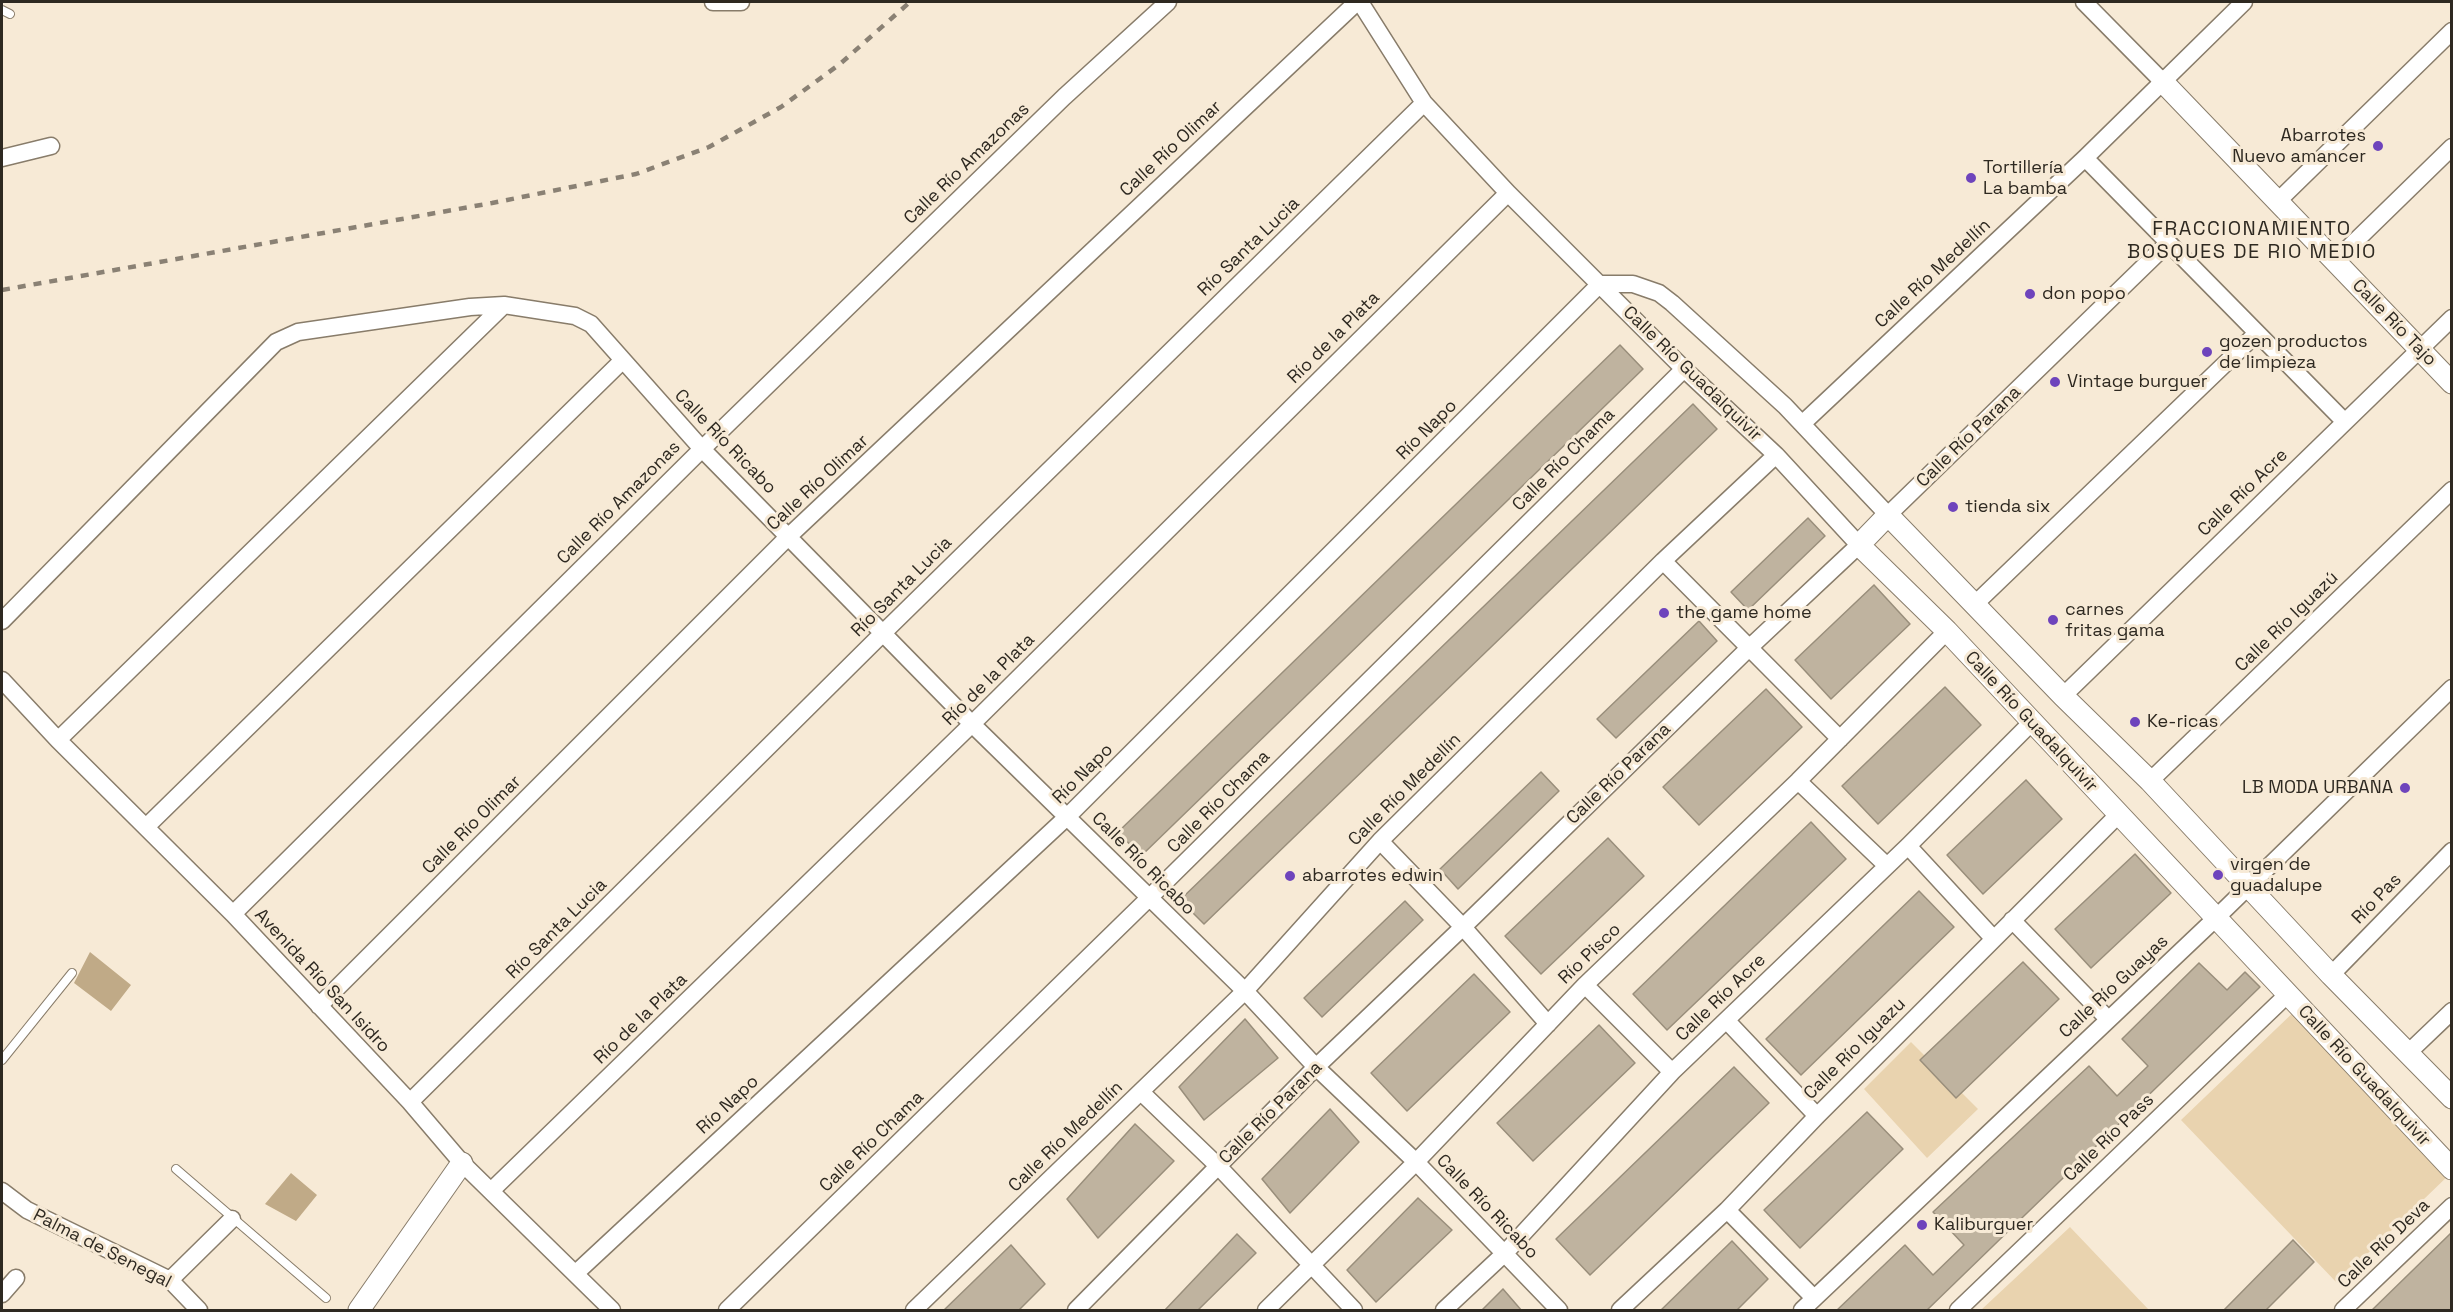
<!DOCTYPE html>
<html>
<head>
<meta charset="utf-8">
<style>
	body { margin:0 }
	#map { position:relative; width:2453px; height:1312px; overflow:hidden; background:#f7ead6; font-family:"Space Grotesk",sans-serif }
	canvas { display:block }
	.frame { position:absolute; inset:0; border:3px solid #2e2921; pointer-events:none }
</style>
</head>
<body>
<div id="map">
<canvas width="2453" height="1312"></canvas>
<div class="frame"></div>
</div>
<script>
const ctx = document.querySelector('canvas').getContext('2d');
ctx.lineJoin = 'round';
function fill(path, color) { ctx.fillStyle = color; ctx.fill(path, 'evenodd'); }
const poly = rows => new Path2D(rows.map(r => 'M' + r).join(''));
function trace(path, color, width, dash) { ctx.strokeStyle = color; ctx.lineWidth = width; ctx.lineCap = dash ? 'butt' : 'round'; ctx.setLineDash(dash || []); ctx.stroke(path); }
function label(font, color, halo, rows, align = 'center') {
  ctx.font = font + ' "Space Grotesk",sans-serif'; ctx.lineWidth = 6; ctx.setLineDash([]); ctx.textBaseline = 'middle'; ctx.strokeStyle = halo; ctx.fillStyle = color; for (const [text, x, y, turn = 0] of rows) {
    ctx.save(); ctx.translate(x, y); ctx.rotate((+turn || 0) * Math.PI / 180); ctx.textAlign = isNaN(turn) ? turn : align; if (halo) ctx.strokeText(text, 0, 0); ctx.fillText(text, 0, 0); ctx.restore();
  }
}
fill(poly([
	[2300,1006,2451,1173,2337,1283,2181,1120],
	[1911,1042,1978,1109,1927,1158,1864,1089],
	[2070,1227,2149,1310,1981,1310]
]), '#e9d3af');
fill(poly([
	[90,952,131,985,111,1011,74,983],
	[291,1173,317,1195,296,1221,265,1204]
]), '#c0aa87');
const building = poly([
	[1620,345,1643,369,1141,856,1118,832,1620,345],
	[1693,404,1717,429,1204,924,1180,900,1693,404],
	[1808,518,1825,536,1748,610,1731,592,1808,518],
	[1874,585,1910,624,1831,699,1795,660,1874,585],
	[1699,621,1717,641,1616,738,1597,719,1699,621],
	[1945,687,1981,725,1878,824,1842,786,1945,687],
	[1766,689,1802,727,1699,825,1663,787,1766,689],
	[1541,772,1559,791,1458,889,1440,869,1541,772],
	[2026,780,2062,819,1983,894,1947,855,2026,780],
	[1811,822,1846,859,1667,1030,1633,994,1811,822],
	[1608,838,1644,876,1541,974,1505,936,1608,838],
	[2135,854,2171,893,2091,968,2055,929,2135,854],
	[1919,891,1954,927,1801,1075,1766,1039,1919,891],
	[1405,901,1423,920,1322,1017,1304,998,1405,901],
	[2023,962,2059,999,1956,1098,1920,1060,2023,962],
	[2199,963,2227,990,2245,972,2260,987,1926,1311,1836,1311,1905,1245,1933,1275,1964,1245,1933,1212,2089,1066,2117,1096,2148,1066,2122,1039,2199,963],
	[1474,974,1510,1012,1407,1111,1371,1073,1474,974],
	[1245,1019,1278,1058,1204,1120,1179,1087,1245,1019],
	[1599,1025,1635,1063,1533,1161,1497,1123,1599,1025],
	[1734,1067,1769,1103,1590,1275,1556,1239,1734,1067],
	[1330,1109,1359,1142,1290,1213,1262,1179,1330,1109],
	[1867,1112,1903,1149,1800,1248,1764,1210,1867,1112],
	[1135,1124,1174,1161,1098,1238,1067,1199,1135,1124],
	[1418,1198,1452,1230,1376,1302,1347,1270,1418,1198],
	[2451,1233,2451,1311,2371,1311,2451,1233],
	[1237,1234,1256,1253,1197,1311,1164,1311,1237,1234],
	[2293,1240,2314,1262,2265,1311,2223,1311,2293,1240],
	[1732,1241,1768,1279,1736,1311,1660,1311,1732,1241],
	[1011,1245,1045,1284,1018,1311,943,1311,1011,1245],
	[1503,1289,1522,1311,1481,1311,1503,1289]
]);
fill(building, '#bfb39f');
trace(building, '#998e7b', 1.5);
const service = poly([
	[2,10,10,14],
	[2,1060,72,973],
	[176,1169,326,1298]
]);
const minor = poly([
	[713,2,741,2],
	[2084,2,2162,81],
	[2,158,51,146],
	[2085,158,2344,421],
	[2279,200,2452,31],
	[2335,261,2452,147],
	[1802,424,2085,158,2244,2],
	[1663,561,1840,739],
	[1974,605,2256,334],
	[2,621,276,342,298,332,470,307,504,305,575,316,591,324,702,449,972,724,1245,991,1316,1067,1416,1162,1559,1310],
	[2,680,58,740,233,914,410,1102,462,1163,612,1310],
	[2063,696,2452,318],
	[58,740,504,305],
	[1798,781,1886,865],
	[2150,781,2452,490],
	[146,827,622,361],
	[1380,841,1463,927,1548,1024],
	[1908,846,1993,938],
	[233,914,702,449,1064,97,1168,2],
	[2012,920,2108,1019],
	[2331,975,2452,851],
	[1585,985,1672,1072],
	[319,1006,789,536,1357,2],
	[1727,1021,1817,1116],
	[2408,1053,2452,1011],
	[1141,1092,1218,1166,1354,1310],
	[410,1102,883,633,1424,103],
	[492,1190,972,724,1508,193],
	[2,1191,27,1210,170,1280,199,1310],
	[1727,1210,1814,1298],
	[576,1273,1068,816,1600,284,1633,284,1659,293,1672,303,1785,406,1888,515,2168,243],
	[170,1280,232,1219],
	[2,1294,16,1278],
	[727,1310,1148,899,1684,369],
	[914,1310,1245,991,1380,841,1663,561,1776,455],
	[1076,1310,1316,1067,1463,927,1749,648,1859,545,1776,455,1684,369,1508,193,1424,103,1360,2],
	[1266,1310,1416,1162,1585,985,1798,781,1947,631],
	[1444,1310,1505,1253,1672,1072,1908,846,2032,722],
	[1620,1310,1727,1210,1817,1116,2118,815],
	[1802,1310,2216,918,2452,688],
	[1958,1310,2288,994],
	[2343,1310,2452,1206]
]);
const tertiary = poly([
	[2162,81,2452,383],
	[2452,1098,2331,975,2150,781,2063,696,1888,515,1859,545,1947,631,2452,1169],
	[359,1310,462,1163]
]);
trace(service, '#887c6a', 10);
trace(minor, '#887c6a', 19);
trace(tertiary, '#887c6a', 23);
trace(service, '#fff', 8);
trace(minor, '#fff', 16);
trace(tertiary, '#fff', 21);
trace(poly([
	[2,290,492,203,636,174,709,147,781,107,840,64,910,2]
]), '#8a8174', 4.5, [8, 8]);
for (const [x, y, r, color] of [
	[2378,146,6,"#6e44bc"],
	[1971,178,6,"#6e44bc"],
	[2030,294,6,"#6e44bc"],
	[2207,352,6,"#6e44bc"],
	[2055,382,6,"#6e44bc"],
	[1953,507,6,"#6e44bc"],
	[1664,613,6,"#6e44bc"],
	[2053,620,6,"#6e44bc"],
	[2135,722,6,"#6e44bc"],
	[2405,788,6,"#6e44bc"],
	[2218,875,6,"#6e44bc"],
	[1290,876,6,"#6e44bc"],
	[1922,1225,6,"#6e44bc"]
]) { const dot = new Path2D(); dot.arc(x, y, r, 0, 2 * Math.PI); ctx.fillStyle = color; ctx.fill(dot); trace(dot, '#f7ead6', 2); }
label('18px', '#2e2921', '#f7ead6', [
	["Abarrotes",2366,136,"right"],
	["Nuevo amancer",2366,157,"right"],
	["Tortillería",1983,168],
	["La bamba",1983,189],
	["don popo",2042,294],
	["gozen productos",2219,342],
	["de limpieza",2219,363],
	["Vintage burguer",2067,382],
	["tienda six",1965,507],
	["carnes",2065,610],
	["fritas gama",2065,631],
	["the game home",1676,613],
	["Ke-ricas",2147,722],
	["LB MODA URBANA",2393,788,"right"],
	["virgen de",2230,865],
	["guadalupe",2230,886],
	["abarrotes edwin",1302,876],
	["Kaliburguer",1934,1225]
], 'left');
label('18px', '#2e2921', '#f7ead6', [
	["Calle Río Olimar",1171,149,-43],
	["Calle Río Amazonas",967,164,-44],
	["Río Santa Lucia",1249,247,-44],
	["Calle Río Medellín",1933,274,-43],
	["Calle Río Tajo",2394,323,46],
	["Río de la Plata",1334,338,-45],
	["Calle Río Guadalquivir",1692,374,44],
	["Río Napo",1427,430,-45],
	["Calle Río Parana",1969,437,-44],
	["Calle Río Ricabo",725,442,46],
	["Calle Río Chama",1564,460,-45],
	["Calle Río Olimar",818,483,-43],
	["Calle Río Acre",2243,493,-44],
	["Calle Río Amazonas",619,503,-45],
	["Río Santa Lucia",902,587,-45],
	["Calle Río Iguazú",2287,622,-44],
	["Río de la Plata",989,680,-45],
	["Calle Río Guadalquivir",2031,722,47],
	["Río Napo",1083,774,-45],
	["Calle Río Parana",1619,774,-44],
	["Calle Río Medellín",1405,790,-45],
	["Calle Río Chama",1219,802,-45],
	["Calle Río Olimar",472,825,-45],
	["Calle Río Ricabo",1143,864,45],
	["Río Pas",2377,899,-46],
	["Río Santa Lucia",557,929,-45],
	["Río Pisco",1590,954,-44],
	["Avenida Río San Isidro",322,981,47],
	["Calle Río Guayas",2114,987,-43],
	["Calle Río Acre",1721,998,-44],
	["Río de la Plata",641,1019,-44],
	["Calle Río Iguazu",1855,1049,-45],
	["Calle Río Guadalquivir",2364,1076,47],
	["Río Napo",728,1105,-43],
	["Calle Río Parana",1271,1113,-45],
	["Calle Río Medellín",1066,1137,-44],
	["Calle Río Pass",2109,1138,-44],
	["Calle Río Chama",872,1142,-44],
	["Calle Río Ricabo",1487,1207,46],
	["Calle Río Deva",2384,1244,-44],
	["Palma de Senegal",102,1249,27]
]);
ctx.letterSpacing = '1.5px';
label('20px', '#2e2921', '#f7ead6', [
	["FRACCIONAMIENTO",2252,230],
	["BOSQUES DE RIO MEDIO",2252,253]
]);
ctx.letterSpacing = '0px';
</script>
</body>
</html>
